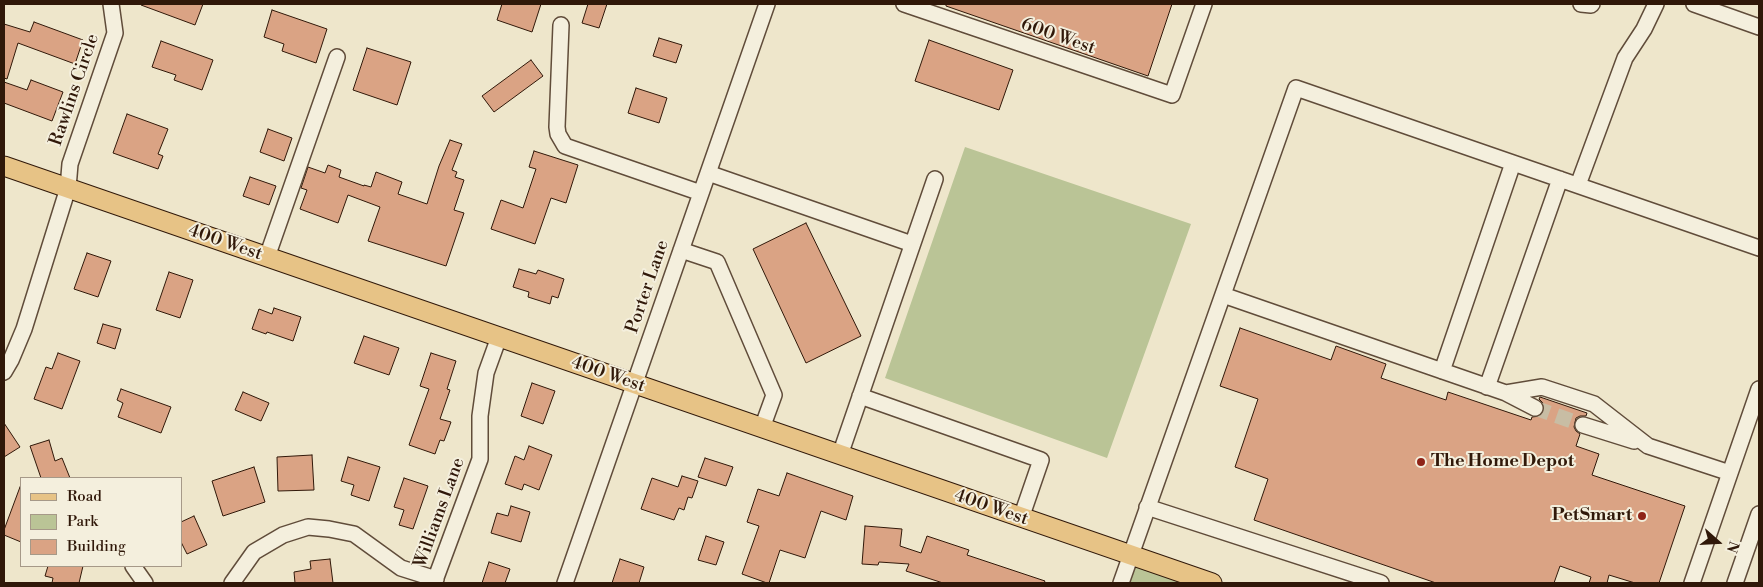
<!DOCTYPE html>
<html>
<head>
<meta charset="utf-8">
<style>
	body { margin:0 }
	#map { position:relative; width:1763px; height:587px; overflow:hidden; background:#eee6cb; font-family:"Libre Bodoni",serif }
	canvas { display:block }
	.frame { position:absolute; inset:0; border:5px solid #301809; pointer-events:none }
	.legend { position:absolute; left:20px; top:477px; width:162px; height:90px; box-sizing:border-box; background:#f4efdd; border:1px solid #a69988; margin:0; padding:6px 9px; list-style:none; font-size:15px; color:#301809 }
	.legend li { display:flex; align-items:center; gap:10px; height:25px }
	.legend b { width:25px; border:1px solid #a69988 }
	.north { position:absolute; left:1693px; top:517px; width:50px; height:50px; -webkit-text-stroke:4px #f4efdd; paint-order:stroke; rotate:109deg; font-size:14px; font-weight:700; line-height:20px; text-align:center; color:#301809 }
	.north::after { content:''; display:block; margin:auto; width:18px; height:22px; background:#301809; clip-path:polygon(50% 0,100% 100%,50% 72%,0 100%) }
</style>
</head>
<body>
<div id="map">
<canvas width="1763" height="587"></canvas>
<div class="frame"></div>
<ul class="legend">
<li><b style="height:6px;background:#e7c386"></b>Road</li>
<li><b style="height:14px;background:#bac496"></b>Park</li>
<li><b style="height:14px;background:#daa384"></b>Building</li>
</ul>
<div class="north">N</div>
</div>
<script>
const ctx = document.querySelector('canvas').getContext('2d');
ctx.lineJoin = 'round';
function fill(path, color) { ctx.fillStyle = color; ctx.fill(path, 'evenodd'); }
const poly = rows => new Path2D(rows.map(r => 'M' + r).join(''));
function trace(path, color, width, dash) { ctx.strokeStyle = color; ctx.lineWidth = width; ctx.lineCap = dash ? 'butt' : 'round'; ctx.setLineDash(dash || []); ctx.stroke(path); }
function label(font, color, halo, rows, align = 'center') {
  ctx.font = font + ' "Libre Bodoni",serif'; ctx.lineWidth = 4; ctx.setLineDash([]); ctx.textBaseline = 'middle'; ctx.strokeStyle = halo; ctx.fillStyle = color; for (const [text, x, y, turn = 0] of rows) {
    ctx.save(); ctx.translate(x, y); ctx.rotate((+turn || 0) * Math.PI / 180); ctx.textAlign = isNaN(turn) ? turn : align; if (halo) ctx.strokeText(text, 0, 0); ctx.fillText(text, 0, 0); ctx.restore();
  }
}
fill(poly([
	[965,147,1191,224,1107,458,885,378],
	[1130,556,1212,583,1121,583]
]), '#bac496');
const building = poly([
	[141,4,203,4,195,25,141,5,141,4],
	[502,4,541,4,532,32,497,20,502,4],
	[588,4,607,4,599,28,582,23,588,4],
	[946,4,1172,4,1148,76,946,6,946,4],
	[272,10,327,29,316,63,282,51,284,44,264,37,272,10],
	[34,22,83,40,75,64,18,43,7,79,4,78,4,24,30,32,34,22],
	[659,38,682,45,676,63,653,56,659,38],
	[929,40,1013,70,999,110,915,81,929,40],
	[161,41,213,60,202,90,174,80,176,75,152,67,161,41],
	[367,48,411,62,397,105,353,90,367,48],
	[531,60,543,76,494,112,482,96,531,60],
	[31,80,63,92,52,121,4,103,4,82,27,90,31,80],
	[636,88,667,98,659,123,628,113,636,88],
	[127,114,168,129,158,154,163,156,158,169,113,153,127,114],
	[268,129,292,138,284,161,260,152,268,129],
	[450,140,462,144,452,170,457,172,455,177,464,180,454,210,464,213,446,266,368,241,380,207,348,195,338,223,300,209,307,190,301,188,308,167,325,173,328,165,341,170,339,177,364,186,364,185,371,187,376,172,402,182,398,194,427,204,439,166,450,140],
	[534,151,578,165,566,203,551,198,535,244,491,229,501,200,523,208,536,169,529,167,534,151],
	[250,177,276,186,269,205,243,196,250,177],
	[806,223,861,336,806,363,753,249,806,223],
	[87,253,111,261,98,297,74,289,87,253],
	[519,269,536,274,538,270,564,279,558,298,552,296,550,304,528,297,529,292,513,287,519,269],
	[169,272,193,280,180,318,156,310,169,272],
	[274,308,301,317,293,341,267,332,266,334,252,329,259,309,272,314,274,308],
	[103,324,121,329,115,349,97,343,103,324],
	[1240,328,1331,360,1336,346,1386,364,1381,378,1446,400,1448,392,1531,420,1532,417,1540,416,1543,412,1544,407,1543,403,1539,399,1540,397,1587,413,1586,416,1580,416,1576,418,1574,427,1576,431,1580,434,1576,446,1599,454,1592,475,1685,506,1659,583,1635,583,1609,575,1607,583,1589,583,1591,577,1560,566,1554,583,1436,583,1254,520,1268,479,1235,467,1258,399,1220,386,1240,328],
	[364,336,399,348,389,375,354,363,364,336],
	[58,353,80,361,62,409,34,399,46,367,52,369,58,353],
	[431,353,456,361,447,389,450,390,440,419,451,422,444,441,440,440,435,454,409,445,429,389,420,386,431,353],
	[532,383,555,391,543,424,521,416,532,383],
	[121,389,171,407,161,433,118,417,123,403,117,400,121,389],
	[243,392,269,403,261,421,235,410,243,392],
	[4,423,20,447,4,457,4,423],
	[49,440,55,461,62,458,70,478,41,478,30,446,49,440],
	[529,446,552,455,539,490,524,484,522,490,505,484,515,456,524,460,529,446],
	[312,455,314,490,278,491,277,457,312,455],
	[348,457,380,467,369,501,351,495,354,485,341,481,348,457],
	[705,458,733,467,726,486,698,477,705,458],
	[254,467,265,502,223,516,212,481,254,467],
	[787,473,853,496,846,520,821,511,805,558,780,550,769,583,767,583,742,574,759,526,747,522,758,489,779,496,787,473],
	[682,476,698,481,692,498,688,497,684,510,679,508,674,520,641,509,652,478,678,487,682,476],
	[404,478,428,486,413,529,399,525,404,510,394,507,404,478],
	[20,487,21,487,21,542,4,535,4,530,20,487],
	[511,506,530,512,521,542,491,533,497,513,508,516,511,506],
	[194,516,207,545,187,554,181,542,181,522,194,516],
	[865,526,902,529,900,546,921,553,927,536,969,550,967,555,1045,581,1044,583,943,583,906,571,909,564,879,562,878,565,862,564,865,526],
	[706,536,724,542,716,565,698,560,706,536],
	[330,559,333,583,295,583,294,572,311,569,310,561,330,559],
	[620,559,644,567,639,583,612,583,620,559],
	[489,562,510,569,505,583,482,583,489,562],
	[48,566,83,566,79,583,52,583,53,578,45,576,48,566]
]);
fill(building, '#daa384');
trace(building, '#301809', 1);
trace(poly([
	[1535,408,1583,425]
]), '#c8bda4', 15, [15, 8]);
const minor = poly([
	[904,4,1172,95,1204,4],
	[1581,4,1591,5,1592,4],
	[1694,4,1759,27],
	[561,25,557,127,558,134,565,146,701,193],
	[708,173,912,244],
	[1578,185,1625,58,1644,29,1656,4],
	[681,250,717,262,774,395,762,428],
	[267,257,337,57],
	[1223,295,1506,393,1542,387,1594,404,1648,446,1730,473],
	[1442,371,1513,163],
	[4,372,11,360,24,329,68,188,70,164,115,33,111,4],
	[1487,387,1560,179],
	[1506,393,1535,408],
	[860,396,1041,460,1021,518],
	[1583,425,1634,441],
	[840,455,935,179],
	[1147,507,1381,583],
	[133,566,145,583],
	[232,583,254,552,283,535,308,527,329,529,354,534,401,568,436,579],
	[434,583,480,459,480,416,486,373,499,337],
	[565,583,767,4],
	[1121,583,1296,88,1759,248],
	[1692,583,1759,389],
	[1735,583,1759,514]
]);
const major = poly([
	[4,166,1212,583]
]);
trace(minor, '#604c3a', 18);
trace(major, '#301809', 21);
trace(minor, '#f4efdd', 15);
trace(major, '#e7c386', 19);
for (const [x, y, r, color] of [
	[1421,462,5,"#8f2418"],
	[1642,516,5,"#8f2418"]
]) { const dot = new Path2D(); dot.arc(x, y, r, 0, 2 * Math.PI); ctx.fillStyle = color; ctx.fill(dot); trace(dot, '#f4efdd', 2); }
label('18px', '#301809', '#f4efdd', [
	["600 West",1058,37,19],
	["Rawlins Circle",75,90,-71],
	["400 West",225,243,19],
	["Porter Lane",648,287,-71],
	["400 West",608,375,19],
	["400 West",991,508,19],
	["Williams Lane",440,513,-70]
]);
label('bold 18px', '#301809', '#f4efdd', [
	["The Home Depot",1431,462],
	["PetSmart",1632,516,"right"]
], 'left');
</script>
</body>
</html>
